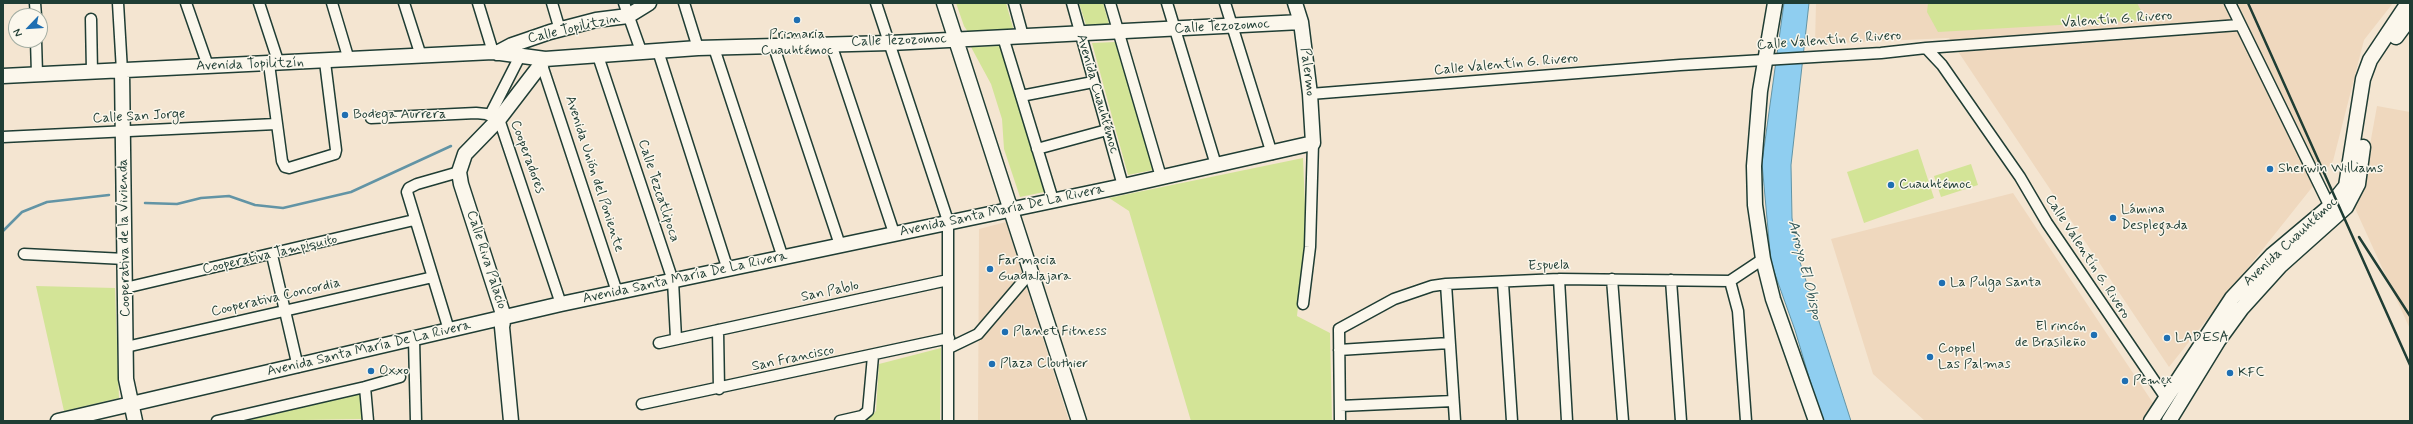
<!DOCTYPE html>
<html>
<head>
<meta charset="utf-8">
<style>
	body { margin:0 }
	#map { position:relative; width:2413px; height:424px; overflow:hidden; background:#f4e5d1; font-family:Mynerve,sans-serif }
	canvas { display:block }
	.frame { position:absolute; inset:0; border:4px solid #1f3d34; pointer-events:none }
	.north { position:absolute; left:8px; top:8px; width:40px; height:40px; box-sizing:border-box; background:#fbf7ec; border:1px solid #a3ada2; border-radius:50%; rotate:245deg; font-size:11px; font-weight:700; line-height:16px; text-align:center; color:#1f3d34 }
	.north::after { content:''; display:block; margin:auto; width:14px; height:18px; background:#1f6fb2; clip-path:polygon(50% 0,100% 100%,50% 72%,0 100%) }
</style>
</head>
<body>
<div id="map">
<canvas width="2413" height="424"></canvas>
<div class="frame"></div>
<div class="north">N</div>
</div>
<script>
const ctx = document.querySelector('canvas').getContext('2d');
ctx.lineJoin = 'round';
function fill(path, color) { ctx.fillStyle = color; ctx.fill(path, 'evenodd'); }
const poly = rows => new Path2D(rows.map(r => 'M' + r).join(''));
function trace(path, color, width, dash) { ctx.strokeStyle = color; ctx.lineWidth = width; ctx.lineCap = dash ? 'butt' : 'round'; ctx.setLineDash(dash || []); ctx.stroke(path); }
function label(font, color, halo, rows, align = 'center') {
  ctx.font = font + ' Mynerve,sans-serif'; ctx.lineWidth = 3; ctx.setLineDash([]); ctx.textBaseline = 'middle'; ctx.strokeStyle = halo; ctx.fillStyle = color; for (const [text, x, y, turn = 0] of rows) {
    ctx.save(); ctx.translate(x, y); ctx.rotate((+turn || 0) * Math.PI / 180); ctx.textAlign = isNaN(turn) ? turn : align; if (halo) ctx.strokeText(text, 0, 0); ctx.fillText(text, 0, 0); ctx.restore();
  }
}
fill(poly([
	[1816,3,2393,3,2364,40,2333,161,2169,367,1949,38,1815,44],
	[2377,106,2410,112,2410,329,2354,206,2362,189],
	[2013,193,2153,403,2142,421,1925,421,1873,374,1831,239],
	[1006,222,1069,421,978,421,979,229]
]), '#efd8be');
fill(poly([
	[956,3,1006,3,1014,31,968,32,964,26],
	[1079,3,1103,3,1109,24,1086,25],
	[1928,3,2137,3,2146,20,1938,32,1927,12],
	[1115,42,1153,170,1128,175,1092,43],
	[1001,46,1044,192,1020,197,1004,149,1002,119,991,84,971,47],
	[1918,149,1934,198,1864,223,1847,172],
	[1303,158,1306,232,1297,316,1330,333,1332,421,1191,421,1129,211,1109,198],
	[1971,164,1978,185,1941,197,1934,176],
	[36,286,115,288,119,398,64,411],
	[941,348,940,421,866,421,876,411,879,364],
	[360,394,362,419,245,421]
]), '#d3e497');
const water = poly([
	[1784,3,1809,3,1791,165,1792,218,1799,259,1851,421,1822,421,1795,330,1771,263,1762,163,1784,3]
]);
fill(water, '#8fcef0');
trace(water, '#6294a5', 1);
trace(poly([
	[145,203,177,204,201,198,229,196,255,205,283,208,351,192,451,146],
	[3,231,22,212,47,202,109,195]
]), '#6294a5', 2.5);
const street = poly([
	[35,3,36,16],
	[118,3,122,71],
	[186,3,208,66],
	[259,3,279,64],
	[332,3,349,60],
	[404,3,421,56],
	[478,3,493,52],
	[552,3,560,30],
	[624,3,641,51],
	[684,3,698,48],
	[876,3,948,221,948,421],
	[1014,3,1023,36],
	[1072,3,1123,186],
	[1110,3,1161,177],
	[1167,3,1216,165],
	[1225,3,1272,154],
	[2230,3,2332,211],
	[91,19,92,72],
	[1003,37,1053,200],
	[36,40,37,74],
	[831,44,894,233],
	[774,47,840,245],
	[714,48,783,258],
	[1926,48,1942,65,2020,177,2047,223,2166,398],
	[658,51,728,270],
	[598,56,673,281,676,338],
	[269,64,282,161,285,167,289,168,335,154,336,150,325,62],
	[542,65,617,292],
	[1310,94,1680,65,1881,53,1926,48,2239,25],
	[1021,96,1093,82],
	[490,115,520,56],
	[371,118,476,113,486,114,499,119,561,304],
	[3,137,276,124],
	[1037,149,1107,130],
	[24,254,125,259],
	[272,255,298,367],
	[1559,279,1567,421],
	[1612,279,1623,421],
	[1671,280,1681,421],
	[1730,281,1738,311,1746,421],
	[1503,283,1512,421],
	[1446,284,1455,421],
	[125,288,414,220],
	[1303,304,1310,247,1313,143],
	[449,330,407,192,409,188,417,184,459,172],
	[718,330,719,389],
	[414,339,416,421],
	[659,343,948,280],
	[126,347,433,277],
	[949,348,978,334,1031,272],
	[1339,350,1449,343],
	[365,387,368,421],
	[642,404,949,338],
	[1340,406,1453,401],
	[217,421,365,387,400,377],
	[840,421,862,416,868,411,873,356],
	[1340,421,1339,329,1394,299,1432,286,1446,284,1559,279,1730,281,1763,259]
]);
const secondary = poly([
	[944,3,1079,421],
	[1775,3,1760,91,1754,166,1755,205,1763,259,1773,299,1816,421],
	[2396,37,2410,18],
	[497,53,512,45,550,32,596,20,628,16,649,3],
	[122,71,126,379,135,421],
	[3,76,493,52,545,59,698,48,890,43,1301,22],
	[58,421,561,304,1123,186,1313,143,1310,94,1301,22,1295,3],
	[511,421,502,327,504,317,461,184,459,172,465,154,499,119,545,59],
	[2151,421,2232,298,2272,255,2329,207,2346,186,2363,79,2370,60,2408,3],
	[2169,421,2218,341,2242,308,2280,266,2346,207,2358,184,2363,147]
]);
trace(street, '#1f3d34', 13);
trace(secondary, '#1f3d34', 17);
trace(street, '#fbf7ec', 10);
trace(secondary, '#fbf7ec', 14);
trace(poly([
	[2248,3,2410,365],
	[2359,237,2410,316]
]), '#1f3d34', 2.5);
for (const [x, y, r, color] of [
	[797,20,4,"#1f6fb2"],
	[345,115,4,"#1f6fb2"],
	[2270,169,4,"#1f6fb2"],
	[1891,185,4,"#1f6fb2"],
	[2113,218,4,"#1f6fb2"],
	[990,269,4,"#1f6fb2"],
	[1942,283,4,"#1f6fb2"],
	[1005,332,4,"#1f6fb2"],
	[2094,335,4,"#1f6fb2"],
	[2167,338,4,"#1f6fb2"],
	[1930,357,4,"#1f6fb2"],
	[992,364,4,"#1f6fb2"],
	[371,371,4,"#1f6fb2"],
	[2230,373,4,"#1f6fb2"],
	[2125,381,4,"#1f6fb2"]
]) { const dot = new Path2D(); dot.arc(x, y, r, 0, 2 * Math.PI); ctx.fillStyle = color; ctx.fill(dot); trace(dot, '#fbf7ec', 1.5); }
label('14px', '#1f3d34', '#fbf7ec', [
	["Valentín G. Rivero",2117,20,-4],
	["Calle Tezozomoc",1222,27,-3],
	["Calle Topilitzin",574,29,-13],
	["Calle Tezozomoc",899,41,-2],
	["Calle Valentín G. Rivero",1829,41,-4],
	["Avenida Topilitzín",250,65,-2],
	["Calle Valentín G. Rivero",1506,65,-5],
	["Palermo",1307,72,83],
	["Avenida Cuauhtémoc",1097,94,74],
	["Calle San Jorge",139,117,-3],
	["Cooperadores",527,157,70],
	["Avenida Unión del Poniente",594,174,72],
	["Calle Tezcatlipoca",658,191,72],
	["Avenida Santa María De La Rivera",1002,211,-12],
	["Cooperativa de la Vivienda",125,238,-91],
	["Avenida Cuauhtémoc",2291,242,-43],
	["Cooperativa Tampiquito",270,255,-13],
	["Calle Valentín G. Rivero",2087,257,57],
	["Calle Riva Palacio",486,260,72],
	["Espuela",1549,266,-2],
	["Avenida Santa María De La Rivera",685,278,-12],
	["San Pablo",830,292,-12],
	["Cooperativa Concordia",276,298,-13],
	["Avenida Santa María De La Rivera",369,349,-13],
	["San Francisco",793,359,-12]
]);
label('14px', '#1f3d34', '#fbf7ec', [
	["Primaria",797,35,"center"],
	["Cuauhtémoc",797,51,"center"],
	["Bodega Aurrera",353,115],
	["Sherwin Williams",2278,169],
	["Cuauhtémoc",1899,185],
	["Lámina",2121,210],
	["Desplegada",2121,226],
	["Farmacia",998,261],
	["Guadalajara",998,277],
	["La Pulga Santa",1950,283],
	["El rincón",2086,327,"right"],
	["de Brasileño",2086,343,"right"],
	["Planet Fitness",1013,332],
	["LADESA",2175,338],
	["Coppel",1938,349],
	["Las Palmas",1938,365],
	["Plaza Clouthier",1000,364],
	["Oxxo",379,371],
	["KFC",2238,373],
	["Pemex",2133,381]
], 'left');
label('italic 15px', '#355a5a', '#fbf7ec', [
	["Arroyo El Obispo",1804,270,76]
]);
</script>
</body>
</html>
